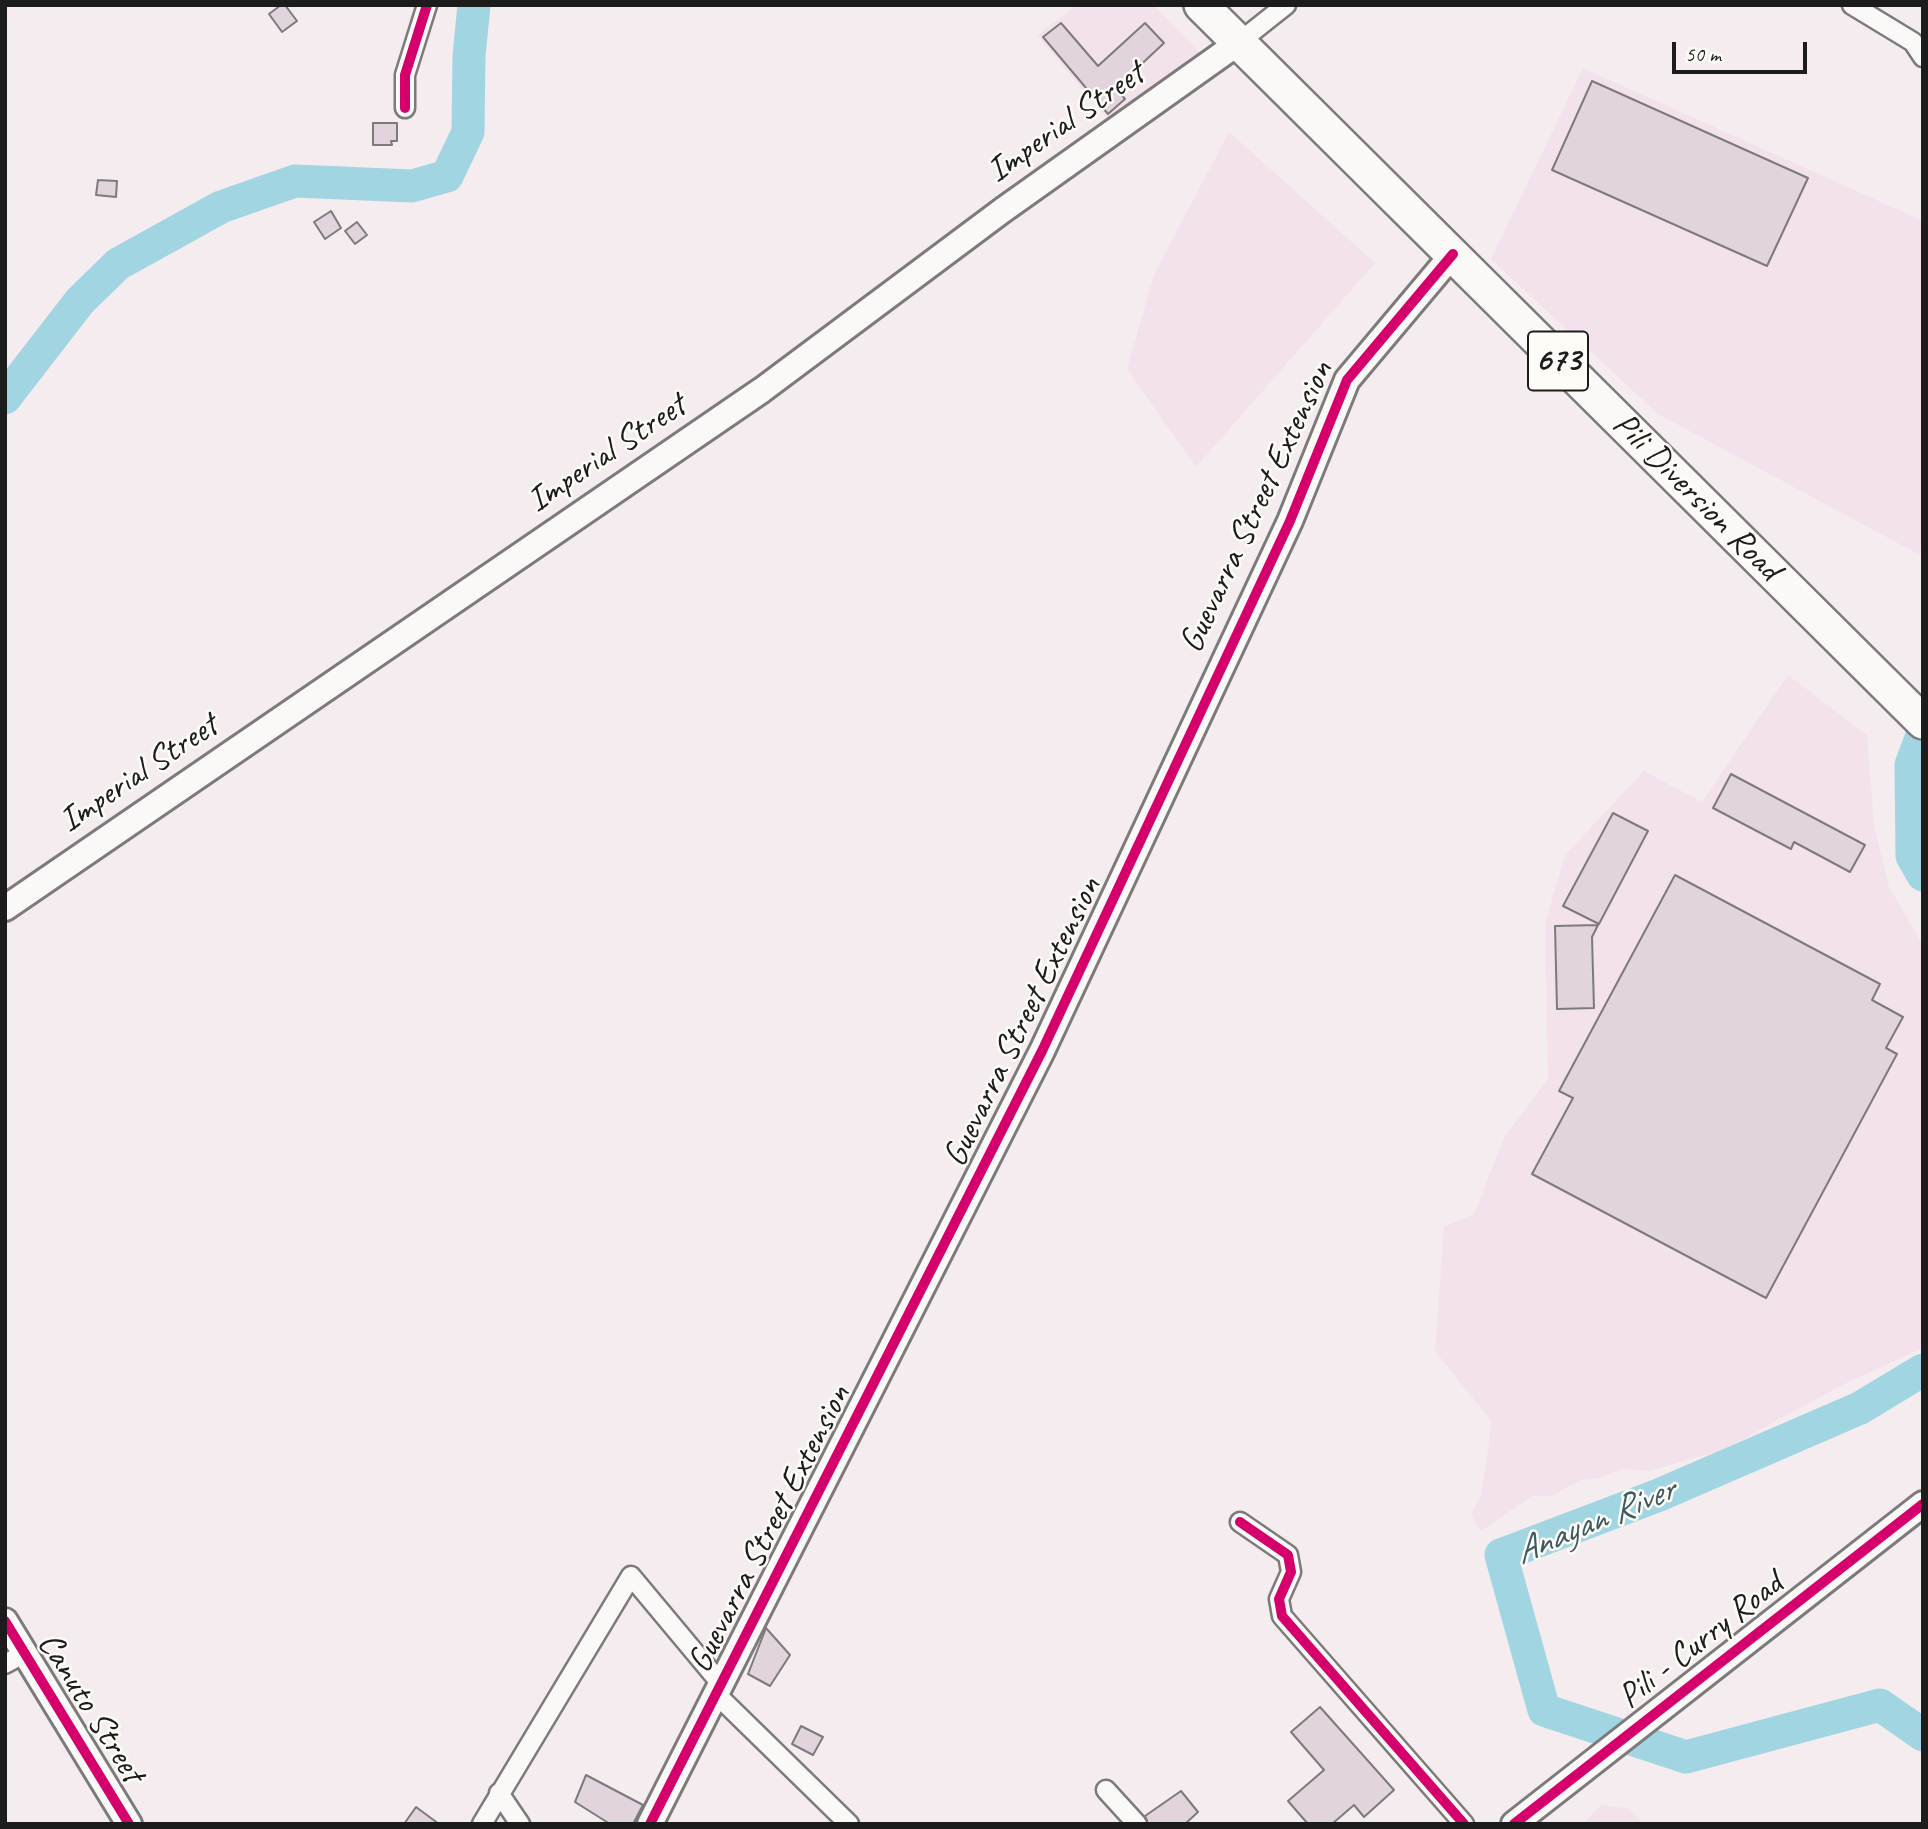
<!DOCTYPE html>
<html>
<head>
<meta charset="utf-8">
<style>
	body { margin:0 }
	#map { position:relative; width:1928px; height:1829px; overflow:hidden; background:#f4ecef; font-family:Caveat,sans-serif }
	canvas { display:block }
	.frame { position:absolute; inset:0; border:7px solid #1c1c1c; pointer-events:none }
	.scale { position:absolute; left:1672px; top:42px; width:135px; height:32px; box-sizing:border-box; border:4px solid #1c1c1c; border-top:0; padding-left:9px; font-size:21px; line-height:24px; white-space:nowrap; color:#1c1c1c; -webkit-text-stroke:5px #fdfcf7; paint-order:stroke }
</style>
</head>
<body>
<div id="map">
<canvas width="1928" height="1829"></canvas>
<div class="frame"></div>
<div class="scale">50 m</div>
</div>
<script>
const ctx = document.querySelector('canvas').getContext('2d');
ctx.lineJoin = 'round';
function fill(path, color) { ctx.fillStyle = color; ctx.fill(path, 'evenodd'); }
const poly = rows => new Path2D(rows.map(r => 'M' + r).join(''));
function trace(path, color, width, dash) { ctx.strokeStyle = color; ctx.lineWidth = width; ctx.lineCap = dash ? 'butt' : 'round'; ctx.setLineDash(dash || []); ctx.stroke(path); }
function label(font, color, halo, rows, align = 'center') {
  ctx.font = font + ' Caveat,sans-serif'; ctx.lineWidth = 5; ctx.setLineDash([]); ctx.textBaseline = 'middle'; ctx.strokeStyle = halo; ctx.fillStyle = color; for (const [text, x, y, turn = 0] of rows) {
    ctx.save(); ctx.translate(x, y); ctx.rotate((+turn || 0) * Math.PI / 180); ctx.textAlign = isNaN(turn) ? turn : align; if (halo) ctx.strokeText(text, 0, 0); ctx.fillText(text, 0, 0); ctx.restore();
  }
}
fill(poly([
	[1077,5,1154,5,1200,53,1110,122,1037,35],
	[1583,68,1923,221,1923,548,1918,554,1658,414,1491,259],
	[1229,132,1375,263,1196,467,1127,369,1154,275],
	[1788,675,1867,735,1874,826,1889,887,1923,945,1923,1348,1842,1385,1725,1449,1649,1471,1622,1469,1600,1478,1581,1480,1551,1496,1532,1496,1481,1531,1471,1515,1481,1496,1492,1422,1435,1351,1444,1226,1474,1215,1504,1138,1548,1079,1545,924,1565,855,1644,771,1702,802],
	[1601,1805,1628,1808,1643,1824,1583,1824]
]), '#f3e2eb');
trace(poly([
	[5,398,80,301,118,264,221,207,295,181,412,186,447,176,468,132,469,56,474,5],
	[1923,733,1911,765,1912,856,1923,875],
	[1923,1370,1860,1408,1659,1495,1501,1555,1544,1710,1686,1757,1880,1705,1923,1735]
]), '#a1d5e2', 33);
const building = poly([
	[281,5,285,5,297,21,282,32,269,14,281,5],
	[1061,23,1098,66,1145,23,1164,43,1116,88,1125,99,1108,114,1043,37,1061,23],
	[1592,81,1808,178,1767,266,1552,170,1592,81],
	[373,123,397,123,397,141,391,141,392,145,373,145,373,123],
	[98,180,117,181,116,197,96,195,98,180],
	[331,211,341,228,325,239,314,222,331,211],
	[357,222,367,235,355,244,345,231,357,222],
	[1731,774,1865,845,1850,872,1794,842,1791,849,1713,808,1731,774],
	[1613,813,1648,831,1599,924,1563,906,1613,813],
	[1675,875,1880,984,1872,1000,1903,1017,1886,1048,1897,1054,1766,1298,1532,1174,1573,1098,1559,1091,1675,875],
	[1598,925,1592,937,1594,1008,1557,1009,1555,926,1598,925],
	[766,1628,790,1655,770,1686,748,1674,766,1628],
	[1320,1707,1394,1790,1364,1817,1354,1805,1332,1824,1308,1824,1288,1801,1324,1770,1291,1732,1320,1707],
	[801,1726,823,1737,813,1755,792,1744,801,1726],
	[586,1775,643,1805,633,1824,610,1824,575,1802,586,1775],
	[1181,1791,1198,1812,1185,1824,1148,1824,1145,1816,1181,1791],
	[416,1807,439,1824,404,1824,416,1807]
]);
fill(building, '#e1d4dc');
trace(building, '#7d7a7b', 2);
const street = poly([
	[1852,5,1913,42,1923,57],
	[1238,43,1286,5],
	[405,108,405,75,427,5],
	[1240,1522,1288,1555,1291,1572,1279,1599,1282,1616,1464,1824],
	[5,1664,23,1654],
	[717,1695,849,1824],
	[1106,1790,1137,1824],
	[499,1793,520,1824],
	[482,1824,631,1576,722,1685]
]);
const secondary = poly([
	[5,908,762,390,1003,210,1238,43],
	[5,1621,129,1824],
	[650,1824,1042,1051,1290,521,1347,380,1453,254],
	[1514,1824,1923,1504]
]);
const highway = poly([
	[1201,5,1923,722]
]);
trace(street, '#7d7a7b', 23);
trace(secondary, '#7d7a7b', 30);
trace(highway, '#7d7a7b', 38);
trace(street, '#faf9f8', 18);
trace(secondary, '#faf9f8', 24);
trace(highway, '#faf9f8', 33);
trace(poly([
	[405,108,405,75,427,5],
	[1240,1522,1288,1555,1291,1572,1279,1599,1282,1616,1464,1824],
	[5,1621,129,1824],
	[650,1824,1042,1051,1290,521,1347,380,1453,254],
	[1514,1824,1923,1504]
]), '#d6006c', 10);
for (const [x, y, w] of [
	[1558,361,60]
]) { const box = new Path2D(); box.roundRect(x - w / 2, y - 29.5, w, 59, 5); ctx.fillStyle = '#fdfcf7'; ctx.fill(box); trace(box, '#1c1c1c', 2); }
label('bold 33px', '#1c1c1c', null, [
	["673",1558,361]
]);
label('35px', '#1c1c1c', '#fdfcf7', [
	["Imperial Street",1066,123,-35],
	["Imperial Street",607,454,-34],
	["Pili Diversion Road",1696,497,45],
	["Guevarra Street Extension",1257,507,-65],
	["Imperial Street",139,774,-34],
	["Guevarra Street Extension",1023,1022,-64],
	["Guevarra Street Extension",770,1529,-63],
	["Pili - Curry Road",1701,1641,-38],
	["Canuto Street",90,1708,58]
]);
label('italic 37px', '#3e595f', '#fdfcf7', [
	["Anayan River",1595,1522,-23]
]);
</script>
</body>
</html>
